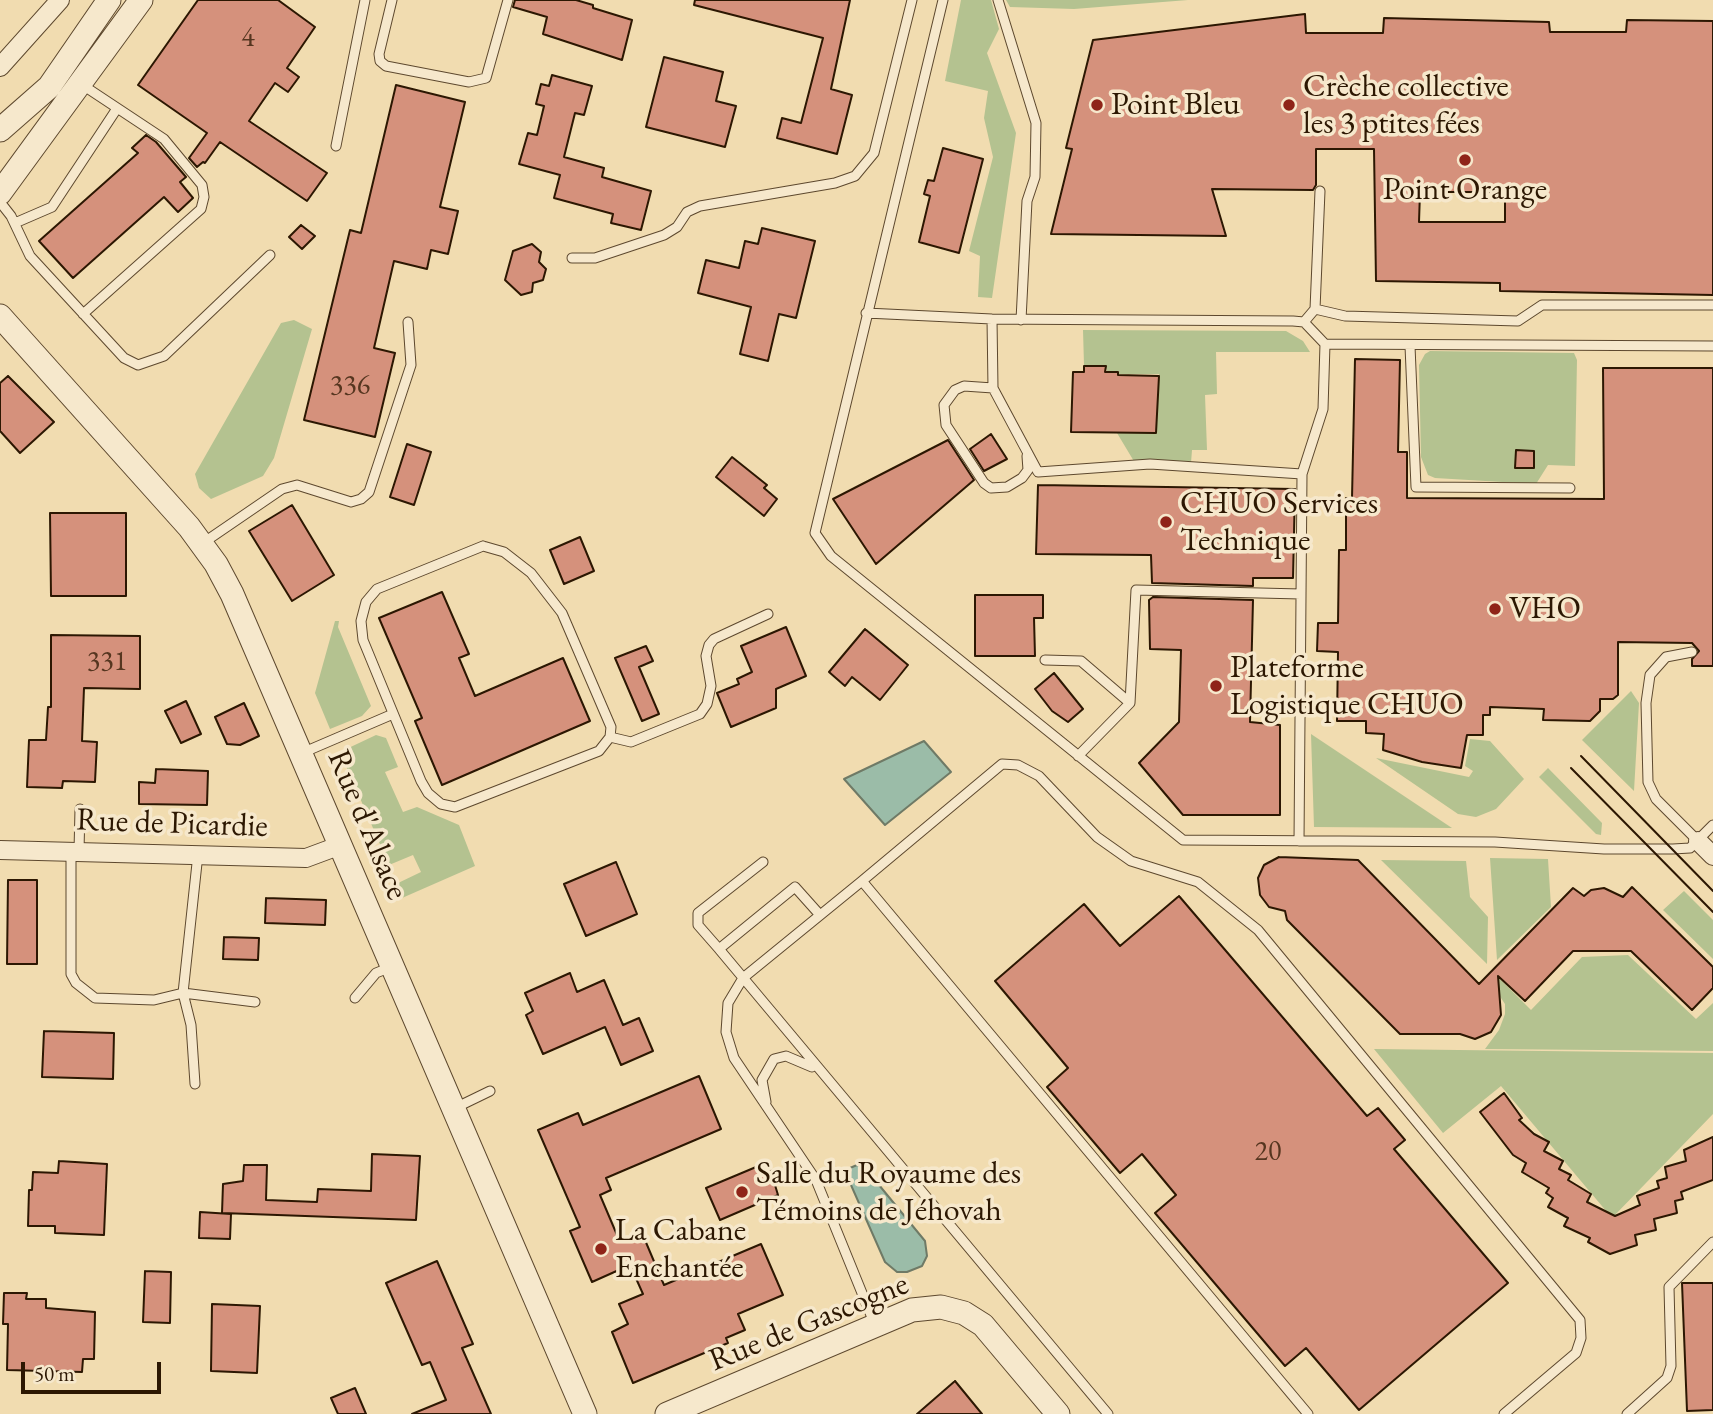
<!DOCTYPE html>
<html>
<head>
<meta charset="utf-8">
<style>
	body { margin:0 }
	#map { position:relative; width:1713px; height:1414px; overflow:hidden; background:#f1dcb0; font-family:"EB Garamond",serif }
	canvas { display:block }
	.scale { position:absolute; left:21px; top:1362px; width:140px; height:32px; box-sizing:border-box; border:4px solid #2c1702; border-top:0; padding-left:9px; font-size:21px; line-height:24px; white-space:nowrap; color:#2c1702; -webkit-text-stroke:5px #f6e8cc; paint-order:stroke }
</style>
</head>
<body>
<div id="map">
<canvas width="1713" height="1414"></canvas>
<div class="scale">50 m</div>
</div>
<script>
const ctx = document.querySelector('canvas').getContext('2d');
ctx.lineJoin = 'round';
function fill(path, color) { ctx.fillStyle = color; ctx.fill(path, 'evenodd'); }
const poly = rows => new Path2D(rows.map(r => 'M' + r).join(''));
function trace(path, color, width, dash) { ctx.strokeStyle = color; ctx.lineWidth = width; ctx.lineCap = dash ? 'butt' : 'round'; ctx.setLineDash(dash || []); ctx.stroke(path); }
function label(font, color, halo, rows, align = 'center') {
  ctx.font = font + ' "EB Garamond",serif'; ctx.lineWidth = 7; ctx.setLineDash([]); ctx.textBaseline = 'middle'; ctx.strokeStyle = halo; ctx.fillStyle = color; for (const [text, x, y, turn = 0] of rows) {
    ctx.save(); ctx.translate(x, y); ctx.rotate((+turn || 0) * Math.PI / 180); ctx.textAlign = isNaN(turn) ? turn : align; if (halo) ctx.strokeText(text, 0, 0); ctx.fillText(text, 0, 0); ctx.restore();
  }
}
fill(poly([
	[961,0,991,0,999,29,987,53,1016,133,992,298,978,297,980,256,969,251,993,157,984,118,988,91,945,81],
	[1006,0,1188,0,1074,9,1010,7],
	[294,320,312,329,274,458,263,476,211,499,199,488,195,474,281,323],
	[1083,330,1286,331,1303,341,1310,352,1216,352,1217,394,1205,395,1207,450,1192,450,1191,463,1135,463,1117,433,1156,433,1159,374,1119,374,1119,371,1107,371,1106,365,1084,365],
	[1430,351,1574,353,1577,360,1575,466,1548,465,1536,484,1435,478,1428,475,1421,457,1419,365,1425,354],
	[335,621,339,621,338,627,371,706,362,716,330,729,315,693],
	[1631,691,1639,703,1634,791,1582,740],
	[1311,734,1452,828,1314,827],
	[376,735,386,738,398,767,385,772,403,812,417,807,459,825,475,866,402,898,396,884,421,872,413,855,389,865,340,752],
	[1470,739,1490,741,1524,779,1496,809,1476,817,1458,814,1376,758,1469,777,1473,771,1465,766],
	[1548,768,1602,823,1601,835,1596,834,1539,777],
	[1490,858,1548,859,1551,907,1497,960],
	[1381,860,1466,861,1470,897,1488,917,1487,964],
	[1684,891,1713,920,1713,959,1663,910],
	[1628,955,1696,1019,1713,1003,1713,1051,1485,1049,1499,1030,1505,1014,1505,1004,1497,992,1496,975,1531,1010,1582,957],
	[1374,1049,1713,1053,1713,1114,1612,1218,1501,1086,1443,1133]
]), '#b4c290');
const water = poly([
	[924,741,951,772,885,825,844,779,924,741],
	[857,1165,865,1168,925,1241,927,1256,922,1266,907,1272,897,1272,885,1262,847,1176,850,1168,857,1165]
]);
fill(water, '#9bbca8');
trace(water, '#6f7a66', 2);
const building = poly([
	[198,0,278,0,315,27,287,68,299,77,288,92,275,83,249,121,327,173,307,201,220,142,205,163,203,162,197,167,189,158,207,133,138,85,198,0],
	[515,0,576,0,593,5,593,8,632,20,622,60,543,34,547,17,513,7,515,0],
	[695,0,850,0,831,89,852,95,837,154,777,138,782,118,801,123,823,38,694,5,695,0],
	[1305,14,1306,33,1383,33,1384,18,1549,22,1550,32,1626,32,1627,20,1713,21,1713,295,1500,291,1500,283,1376,281,1374,149,1316,149,1316,185,1313,190,1212,189,1226,236,1051,234,1072,149,1066,148,1093,40,1305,14],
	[1420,192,1505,192,1505,222,1419,222,1420,192],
	[664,57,723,72,716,101,736,106,725,147,646,127,664,57],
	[552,75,592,86,584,115,575,113,564,157,604,168,602,177,651,191,641,230,611,223,613,214,554,198,560,175,519,164,528,133,537,135,544,106,536,104,541,84,549,86,552,75],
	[396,85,465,102,440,207,458,211,448,254,431,250,427,269,394,261,374,348,395,353,375,437,304,420,350,230,361,233,396,85],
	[146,135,156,142,186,177,180,182,193,198,178,212,164,197,73,278,39,241,138,153,132,148,146,135],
	[943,148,983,159,959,253,919,242,930,196,924,194,928,180,934,181,943,148],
	[301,225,315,236,302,249,289,237,301,225],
	[762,228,815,241,796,318,779,314,768,361,740,354,751,307,698,293,706,260,739,268,745,241,758,244,762,228],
	[532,244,541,252,539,262,546,269,543,280,533,283,532,292,521,295,505,280,513,251,532,244],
	[1355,359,1400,360,1398,452,1407,452,1407,498,1604,499,1603,368,1713,368,1713,666,1692,666,1692,659,1699,651,1692,643,1618,642,1618,695,1613,699,1600,699,1600,711,1590,721,1543,720,1544,709,1490,707,1490,715,1483,715,1483,735,1467,735,1461,768,1422,762,1383,750,1384,734,1366,733,1366,721,1337,721,1338,652,1317,651,1318,623,1338,623,1339,550,1346,550,1346,498,1352,498,1355,359],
	[1084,366,1106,366,1105,372,1118,372,1118,375,1159,376,1156,433,1071,432,1073,372,1084,372,1084,366],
	[8,376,54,422,20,453,0,431,0,383,8,376],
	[991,434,1007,459,984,471,970,449,991,434],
	[948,440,974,480,876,564,833,499,948,440],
	[407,444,431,452,414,505,390,497,407,444],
	[1516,450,1534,451,1534,468,1515,468,1516,450],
	[732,457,767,485,764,488,777,499,764,516,716,477,732,457],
	[1038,485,1295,489,1293,578,1253,578,1253,586,1152,583,1151,555,1036,554,1038,485],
	[292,505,334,575,292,601,249,531,292,505],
	[50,513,126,513,126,596,51,596,50,513],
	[580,537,594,571,564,584,550,550,580,537],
	[442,592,469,654,459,658,475,696,563,658,590,721,442,785,415,721,422,718,379,618,442,592],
	[975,595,1043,595,1043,618,1034,618,1035,656,975,656,975,595],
	[1153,597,1253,600,1250,722,1280,725,1280,815,1183,815,1139,763,1179,722,1181,650,1150,649,1149,600,1153,597],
	[786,627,806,676,776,689,776,708,731,727,717,693,739,684,737,679,752,672,741,646,786,627],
	[865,629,908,665,880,700,852,677,845,686,829,672,865,629],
	[51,635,140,636,140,689,84,688,82,741,97,742,95,782,63,781,62,788,27,787,29,740,46,740,48,707,51,707,51,635],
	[646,646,653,661,639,667,659,714,642,721,615,658,646,646],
	[1054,673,1083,709,1068,722,1052,711,1035,689,1054,673],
	[186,701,201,734,181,743,165,711,186,701],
	[244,703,259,736,240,745,227,744,215,717,244,703],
	[156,769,208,771,207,805,139,804,139,782,155,783,156,769],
	[1279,857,1358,860,1479,984,1573,888,1584,896,1591,890,1604,888,1623,897,1632,887,1713,967,1713,988,1692,1010,1631,951,1573,951,1525,1001,1498,976,1501,1015,1491,1032,1475,1039,1460,1034,1400,1034,1287,920,1285,911,1269,907,1260,895,1258,878,1264,865,1279,857],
	[616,862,637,914,586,936,564,884,616,862],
	[8,880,37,880,37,964,7,964,8,880],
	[1179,896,1367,1116,1378,1108,1405,1140,1394,1149,1508,1283,1359,1410,1306,1348,1285,1366,1155,1213,1176,1195,1142,1154,1120,1173,1047,1087,1068,1068,995,981,1084,904,1120,946,1179,896],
	[266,898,326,900,325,925,265,923,266,898],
	[224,937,259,938,258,960,223,959,224,937],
	[570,973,577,992,604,980,623,1025,639,1018,653,1051,621,1065,605,1027,543,1054,526,1015,533,1011,525,993,570,973],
	[44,1031,114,1033,113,1079,42,1077,44,1031],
	[699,1076,721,1129,606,1178,611,1190,600,1195,620,1242,642,1233,664,1285,761,1244,783,1295,738,1314,745,1330,726,1338,728,1343,633,1383,612,1332,628,1324,619,1304,643,1294,630,1265,592,1282,570,1231,580,1227,538,1130,578,1113,583,1125,699,1076],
	[1504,1093,1522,1118,1519,1120,1534,1134,1549,1142,1544,1151,1563,1161,1559,1169,1571,1175,1568,1180,1591,1194,1587,1202,1615,1216,1640,1205,1637,1196,1659,1188,1657,1181,1667,1178,1665,1167,1686,1161,1684,1150,1713,1137,1713,1180,1681,1192,1683,1199,1675,1201,1677,1213,1654,1219,1656,1230,1635,1235,1637,1245,1610,1254,1588,1242,1590,1238,1564,1226,1568,1218,1548,1207,1553,1198,1546,1193,1549,1188,1522,1172,1526,1163,1513,1155,1480,1112,1504,1093],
	[372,1154,420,1156,416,1220,222,1213,223,1184,243,1181,244,1165,267,1165,266,1200,317,1202,318,1189,371,1191,372,1154],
	[59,1161,107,1164,104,1235,55,1233,55,1226,28,1226,29,1190,32,1190,33,1172,58,1173,59,1161],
	[768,1162,778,1195,720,1220,706,1188,768,1162],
	[200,1212,231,1214,230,1239,199,1238,200,1212],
	[437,1261,473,1344,462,1348,491,1414,412,1414,446,1400,430,1362,422,1365,386,1283,437,1261],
	[145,1271,171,1272,170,1323,143,1322,145,1271],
	[1682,1283,1713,1283,1713,1410,1687,1411,1682,1283],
	[4,1293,27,1293,26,1299,46,1299,46,1308,95,1312,94,1359,83,1359,82,1372,7,1370,8,1324,3,1324,4,1293],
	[212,1304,260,1306,257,1373,211,1371,212,1304],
	[955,1381,982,1414,917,1414,955,1381],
	[355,1388,366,1414,338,1414,331,1398,355,1388]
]);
fill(building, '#d5917c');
trace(building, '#2c1702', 2);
const service = poly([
	[392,0,379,54,380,61,386,66,469,82,486,78,508,0],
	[943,0,815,533,831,556,1183,840,1495,842,1604,849,1673,849,1690,848,1713,825],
	[998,0,1036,123,1035,177,1027,201,1021,320],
	[81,84,164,139,202,185,204,197,201,209,83,314],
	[336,146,365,0],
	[0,202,11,216,30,256,124,358,138,365,164,356,270,255],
	[15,223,52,207,116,110],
	[572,258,595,258,664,235,677,227,687,212,700,206,835,183,855,176,874,153,912,0],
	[1315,309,1345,316,1518,321,1542,305,1713,305],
	[866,313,992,319,1293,321,1304,322,1325,344,1713,346],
	[992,319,993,388,1038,472,1150,464,1302,474],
	[1304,322,1315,309,1320,191],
	[1410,346,1416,487,1570,488],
	[993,388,964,386,955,390,944,405,946,425,984,483,991,488,1007,487,1022,478,1028,470,1027,456],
	[203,543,282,489,297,485,351,502,361,499,369,492,411,365,408,322],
	[483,546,504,552,531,573,562,613,611,727,610,737,599,751,455,807,441,804,428,793,421,781,363,640,361,621,366,602,377,589,483,546],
	[1692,652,1666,657,1650,675,1646,703,1648,782,1656,799,1698,841],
	[1045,660,1081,661,1130,703],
	[610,737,631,742,700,714,707,704,711,686,706,656,709,645,714,639,768,614],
	[302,753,393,714],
	[1078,756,1130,703,1136,590,1301,594],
	[1299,841,1302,474,1323,409,1325,344],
	[71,851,71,974,76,983,95,998,154,1000,183,993,198,854],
	[79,851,80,809],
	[862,881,1002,764,1018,765,1039,776,1097,837,1131,861,1198,882,1258,930,1580,1320,1581,1338,1576,1353,1504,1414],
	[820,915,795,887,719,949,1108,1414],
	[719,949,698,925,698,913,763,862],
	[355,998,376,973,391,967],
	[195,1084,191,1025,183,993,255,1002],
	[766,1102,762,1080,774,1059,786,1056,812,1067],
	[455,1108,490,1091],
	[875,1325,816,1180,734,1058,726,1032,728,1003,743,978,862,881,1308,1414],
	[1627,1414,1667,1378,1671,1366,1669,1287,1713,1242]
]);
const minor = poly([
	[0,67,60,0],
	[1698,841,1713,856],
	[0,850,306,858,341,845]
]);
const tertiary = poly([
	[0,130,49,87,109,0],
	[0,193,141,0],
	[0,316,189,527,216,564,232,594,585,1414],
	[667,1414,912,1310,941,1307,964,1313,983,1325,1058,1414]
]);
trace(service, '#5d482e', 11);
trace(minor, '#5d482e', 20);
trace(tertiary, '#5d482e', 25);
trace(service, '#f6e8cc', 9);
trace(minor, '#f6e8cc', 18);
trace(tertiary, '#f6e8cc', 23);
trace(poly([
	[1581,756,1713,891],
	[1571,768,1713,912]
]), '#2c1702', 2);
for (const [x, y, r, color] of [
	[1097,105,7,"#8f2418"],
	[1289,105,7,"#8f2418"],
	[1465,160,7,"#8f2418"],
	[1166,522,7,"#8f2418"],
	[1495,609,7,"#8f2418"],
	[1216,686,7,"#8f2418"],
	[742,1192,7,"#8f2418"],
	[601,1249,7,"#8f2418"]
]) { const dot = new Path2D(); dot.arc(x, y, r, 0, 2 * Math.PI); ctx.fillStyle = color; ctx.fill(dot); trace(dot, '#f6e8cc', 2.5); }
label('28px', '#563620', null, [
	["4",248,38],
	["336",350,386],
	["331",107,662],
	["20",1268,1152]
]);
label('32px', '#2c1702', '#f6e8cc', [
	["Crèche collective",1303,87],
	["les 3 ptites fées",1303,124],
	["Point Bleu",1111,105],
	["Point Orange",1465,190,"center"],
	["CHUO Services",1180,504],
	["Technique",1180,541],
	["VHO",1509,609],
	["Plateforme",1230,668],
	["Logistique CHUO",1230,705],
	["Salle du Royaume des",756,1174],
	["Témoins de Jéhovah",756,1211],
	["La Cabane",615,1231],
	["Enchantée",615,1268]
], 'left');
label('32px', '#2c1702', '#f6e8cc', [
	["Rue de Picardie",172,824,2],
	["Rue d'Alsace",367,825,67],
	["Rue de Gascogne",809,1323,-22]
]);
</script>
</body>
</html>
